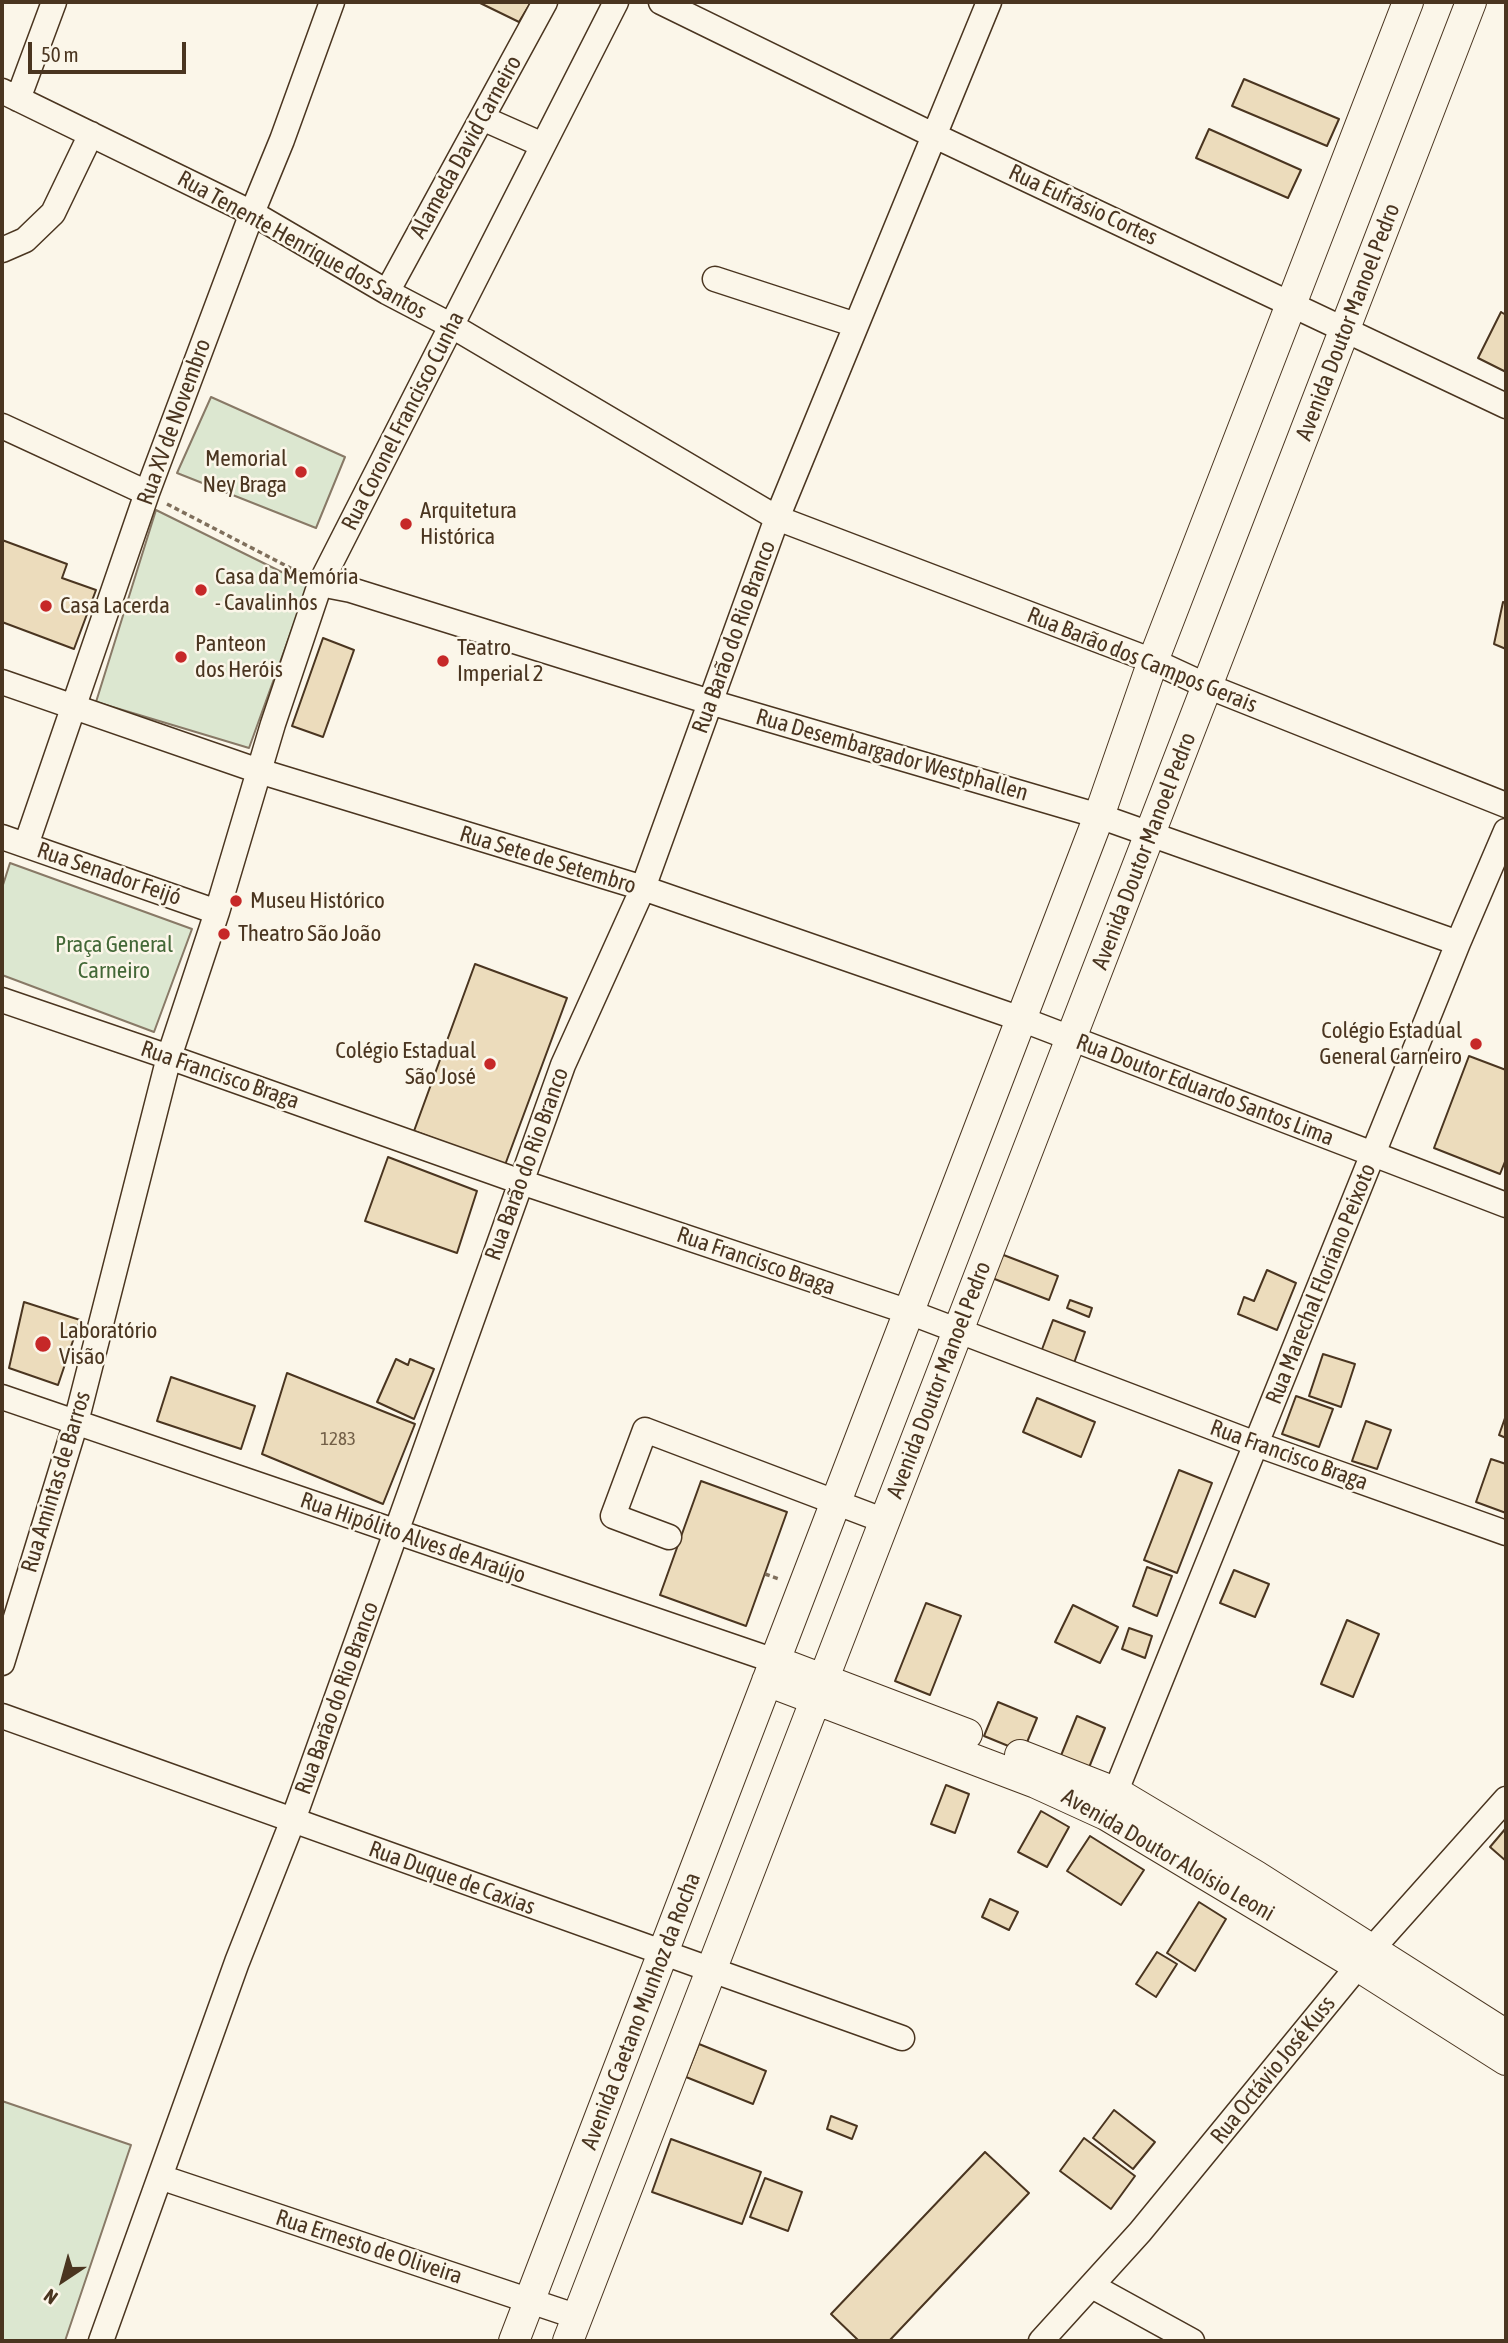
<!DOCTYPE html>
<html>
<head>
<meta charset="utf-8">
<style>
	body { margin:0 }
	#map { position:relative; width:1508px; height:2343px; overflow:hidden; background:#fbf6e9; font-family:"Asap Condensed",sans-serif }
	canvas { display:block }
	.frame { position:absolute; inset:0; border:4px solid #4a3520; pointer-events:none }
	.north { position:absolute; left:28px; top:2245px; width:70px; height:70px; -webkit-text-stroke:5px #fbf6e9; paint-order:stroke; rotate:216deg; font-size:19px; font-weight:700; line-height:28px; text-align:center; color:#4a3520 }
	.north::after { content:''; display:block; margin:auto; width:24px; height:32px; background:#4a3520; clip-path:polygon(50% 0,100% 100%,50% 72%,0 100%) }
	.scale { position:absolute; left:28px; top:42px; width:158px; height:32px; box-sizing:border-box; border:4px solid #4a3520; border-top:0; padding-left:9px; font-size:21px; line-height:24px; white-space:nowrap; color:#4a3520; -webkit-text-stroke:5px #fbf6e9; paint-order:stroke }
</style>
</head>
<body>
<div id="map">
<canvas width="1508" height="2343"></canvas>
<div class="frame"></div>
<div class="north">N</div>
<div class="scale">50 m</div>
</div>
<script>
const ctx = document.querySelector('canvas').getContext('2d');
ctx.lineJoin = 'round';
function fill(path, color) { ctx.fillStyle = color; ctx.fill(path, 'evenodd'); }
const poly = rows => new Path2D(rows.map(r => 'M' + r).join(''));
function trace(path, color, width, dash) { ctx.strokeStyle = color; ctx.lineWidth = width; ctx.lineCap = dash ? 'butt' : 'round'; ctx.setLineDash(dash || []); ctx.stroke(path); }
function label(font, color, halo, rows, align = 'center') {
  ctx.font = font + ' "Asap Condensed",sans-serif'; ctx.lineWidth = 5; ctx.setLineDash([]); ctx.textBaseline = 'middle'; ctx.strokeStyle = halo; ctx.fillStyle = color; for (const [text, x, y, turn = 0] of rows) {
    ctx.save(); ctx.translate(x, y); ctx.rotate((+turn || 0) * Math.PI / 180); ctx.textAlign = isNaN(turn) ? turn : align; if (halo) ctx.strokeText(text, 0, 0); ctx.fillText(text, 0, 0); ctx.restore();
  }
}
const green = poly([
	[211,397,345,457,316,528,177,473,211,397],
	[156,510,308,585,249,748,96,702,156,510],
	[10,863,192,929,154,1032,2,975,2,888,10,863],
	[2,2101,131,2145,65,2341,2,2341,2,2101]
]);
fill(green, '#dce7d0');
trace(green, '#887966', 2);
const building = poly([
	[478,2,531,2,519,22,478,2],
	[1244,79,1339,119,1327,146,1232,106,1244,79],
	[1209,129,1301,170,1288,198,1196,158,1209,129],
	[1501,312,1506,315,1506,372,1478,358,1501,312],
	[2,540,67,564,62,578,96,590,74,649,2,622,2,540],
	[1503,602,1506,603,1506,649,1494,644,1503,602],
	[323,638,354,650,323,737,292,726,323,638],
	[475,964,567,998,505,1165,414,1131,475,964],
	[1469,1056,1506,1070,1506,1159,1500,1174,1434,1148,1469,1056],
	[388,1157,477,1191,457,1253,365,1221,388,1157],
	[1001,1254,1058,1276,1049,1300,992,1278,1001,1254],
	[1267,1270,1296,1283,1277,1330,1238,1314,1244,1297,1254,1301,1267,1270],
	[1070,1300,1092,1308,1089,1317,1067,1308,1070,1300],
	[24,1302,80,1320,58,1385,9,1368,24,1302],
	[1053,1320,1085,1332,1074,1363,1041,1352,1053,1320],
	[1323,1354,1355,1364,1341,1407,1309,1396,1323,1354],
	[396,1359,408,1365,410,1359,434,1369,414,1419,377,1402,396,1359],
	[287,1373,415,1424,383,1504,262,1454,287,1373],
	[171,1377,255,1406,241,1449,157,1421,171,1377],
	[1296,1396,1333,1409,1319,1447,1282,1434,1296,1396],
	[1037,1398,1095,1422,1081,1457,1023,1432,1037,1398],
	[1505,1418,1506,1418,1506,1438,1499,1435,1505,1418],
	[1366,1421,1391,1430,1377,1469,1352,1461,1366,1421],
	[1491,1459,1506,1464,1506,1513,1476,1502,1491,1459],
	[1179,1470,1212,1483,1177,1573,1144,1560,1179,1470],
	[701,1481,787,1512,746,1626,660,1595,701,1481],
	[1147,1567,1172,1576,1157,1616,1133,1606,1147,1567],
	[1234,1570,1269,1584,1255,1617,1220,1603,1234,1570],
	[926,1603,961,1616,930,1695,895,1681,926,1603],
	[1073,1605,1118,1627,1100,1663,1055,1642,1073,1605],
	[1347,1620,1379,1634,1353,1697,1321,1684,1347,1620],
	[1129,1628,1152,1636,1145,1658,1122,1649,1129,1628],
	[998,1702,1037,1718,1023,1752,984,1736,998,1702],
	[1077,1716,1105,1728,1088,1770,1060,1758,1077,1716],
	[946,1785,969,1794,955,1833,931,1824,946,1785],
	[1041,1811,1069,1827,1047,1867,1018,1852,1041,1811],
	[1506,1828,1506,1861,1490,1847,1506,1828],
	[1090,1836,1144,1870,1121,1905,1067,1871,1090,1836],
	[990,1899,1018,1912,1009,1930,982,1917,990,1899],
	[1199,1902,1226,1919,1195,1971,1167,1953,1199,1902],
	[1157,1952,1177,1964,1156,1997,1136,1984,1157,1952],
	[699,2044,766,2071,753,2104,686,2077,699,2044],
	[1114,2110,1155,2142,1133,2169,1093,2138,1114,2110],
	[831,2116,857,2126,852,2139,827,2129,831,2116],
	[1084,2138,1135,2176,1111,2209,1060,2171,1084,2138],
	[671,2139,761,2172,742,2224,652,2192,671,2139],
	[985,2152,1029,2193,889,2341,859,2341,831,2314,985,2152],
	[765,2178,802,2192,788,2231,750,2217,765,2178]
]);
fill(building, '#ecdcbc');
trace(building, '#4a3520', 2);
const minor = poly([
	[661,2,933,135,1506,406],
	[2,91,252,213,387,292,452,326,777,518,1153,661,1207,686,1506,805],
	[18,99,54,2],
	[482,118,543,145],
	[2,250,25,240,53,213,91,134],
	[715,279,856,325],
	[387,292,545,2],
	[2,426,147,493],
	[320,584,351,590,710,702,1099,816,1458,943],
	[2,682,259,771,643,888,1021,1019,1506,1205],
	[2,837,217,912],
	[26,845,147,493,252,213,282,140,332,2],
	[2,1000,169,1057,521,1182,909,1312,1256,1444,1506,1533],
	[2,1397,775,1661],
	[669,1537,613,1516,645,1430,885,1521],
	[2,1663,76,1422,169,1057,217,912,273,724,320,584,616,2],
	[2,1716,902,2038],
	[1109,1808,1458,943,1506,831],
	[160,2177,578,2317],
	[1092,2286,1192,2341],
	[101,2341,237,1962,293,1820,563,1065,643,888,777,518,989,2],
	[1041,2341,1140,2232,1372,1949,1506,1799]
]);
const major = poly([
	[775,1661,967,1734],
	[767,1681,1036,1783,1106,1815,1358,1966,1506,2060],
	[1020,1755,1117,1793,1256,1876,1506,2035],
	[514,2341,1099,816,1153,661,1408,2],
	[568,2341,1471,2]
]);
trace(minor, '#4a3520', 27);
trace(major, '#4a3520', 32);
trace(poly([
	[167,504,300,573],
	[765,1574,779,1579]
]), '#7f6f5c', 3.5, [5, 3.5]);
trace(minor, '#fbf6e9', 24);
trace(major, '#fbf6e9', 30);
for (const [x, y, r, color] of [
	[301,472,7,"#c62828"],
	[406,524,7,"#c62828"],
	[201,590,7,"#c62828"],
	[46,606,7,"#c62828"],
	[181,657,7,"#c62828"],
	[443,661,7,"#c62828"],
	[236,901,7,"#c62828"],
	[224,934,7,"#c62828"],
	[1476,1044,7,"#c62828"],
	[490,1064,7,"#c62828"],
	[43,1344,9,"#c62828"]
]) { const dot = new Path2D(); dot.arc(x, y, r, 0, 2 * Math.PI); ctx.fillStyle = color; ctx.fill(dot); trace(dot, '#fbf6e9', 2.5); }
label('19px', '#725f47', null, [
	["1283",338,1439]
]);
label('23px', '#4a3520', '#fbf6e9', [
	["Alameda David Carneiro",466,147,-61],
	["Rua Eufrásio Cortes",1083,205,25],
	["Rua Tenente Henrique dos Santos",302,245,29],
	["Avenida Doutor Manoel Pedro",1348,322,-69],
	["Rua Coronel Francisco Cunha",403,421,-63],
	["Rua XV de Novembro",174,422,-70],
	["Rua Barão do Rio Branco",734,637,-70],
	["Rua Barão dos Campos Gerais",1142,660,22],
	["Rua Desembargador Westphallen",892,755,16],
	["Avenida Doutor Manoel Pedro",1144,851,-69],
	["Rua Sete de Setembro",548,860,17],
	["Rua Senador Feijó",109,874,19],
	["Rua Francisco Braga",220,1075,19],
	["Rua Doutor Eduardo Santos Lima",1205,1090,21],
	["Rua Barão do Rio Branco",527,1164,-70],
	["Rua Francisco Braga",756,1261,19],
	["Rua Marechal Floriano Peixoto",1321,1284,-68],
	["Avenida Doutor Manoel Pedro",939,1380,-69],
	["Rua Francisco Braga",1289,1455,20],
	["Rua Amintas de Barros",56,1482,-73],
	["Rua Hipólito Alves de Araújo",413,1538,19],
	["Rua Barão do Rio Branco",337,1698,-70],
	["Avenida Doutor Aloísio Leoni",1168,1855,30],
	["Rua Duque de Caxias",452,1878,20],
	["Avenida Caetano Munhoz da Rocha",641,2011,-69],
	["Rua Octávio José Kuss",1273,2070,-51],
	["Rua Ernesto de Oliveira",369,2247,18]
]);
label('23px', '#4a3520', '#fbf6e9', [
	["Memorial",287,459,"right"],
	["Ney Braga",287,485,"right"],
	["Arquitetura",420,511],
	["Histórica",420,537],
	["Casa da Memória",215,577],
	["- Cavalinhos",215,603],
	["Casa Lacerda",60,606],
	["Panteon",195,644],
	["dos Heróis",195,670],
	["Teatro",457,648],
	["Imperial 2",457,674],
	["Museu Histórico",250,901],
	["Theatro São João",238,934],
	["Colégio Estadual",1462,1031,"right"],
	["General Carneiro",1462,1057,"right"],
	["Colégio Estadual",476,1051,"right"],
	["São José",476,1077,"right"],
	["Laboratório",59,1331],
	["Visão",59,1357]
], 'left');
label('23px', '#436837', '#fbf6e9', [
	["Praça General",114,945],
	["Carneiro",114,971]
]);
</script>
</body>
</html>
